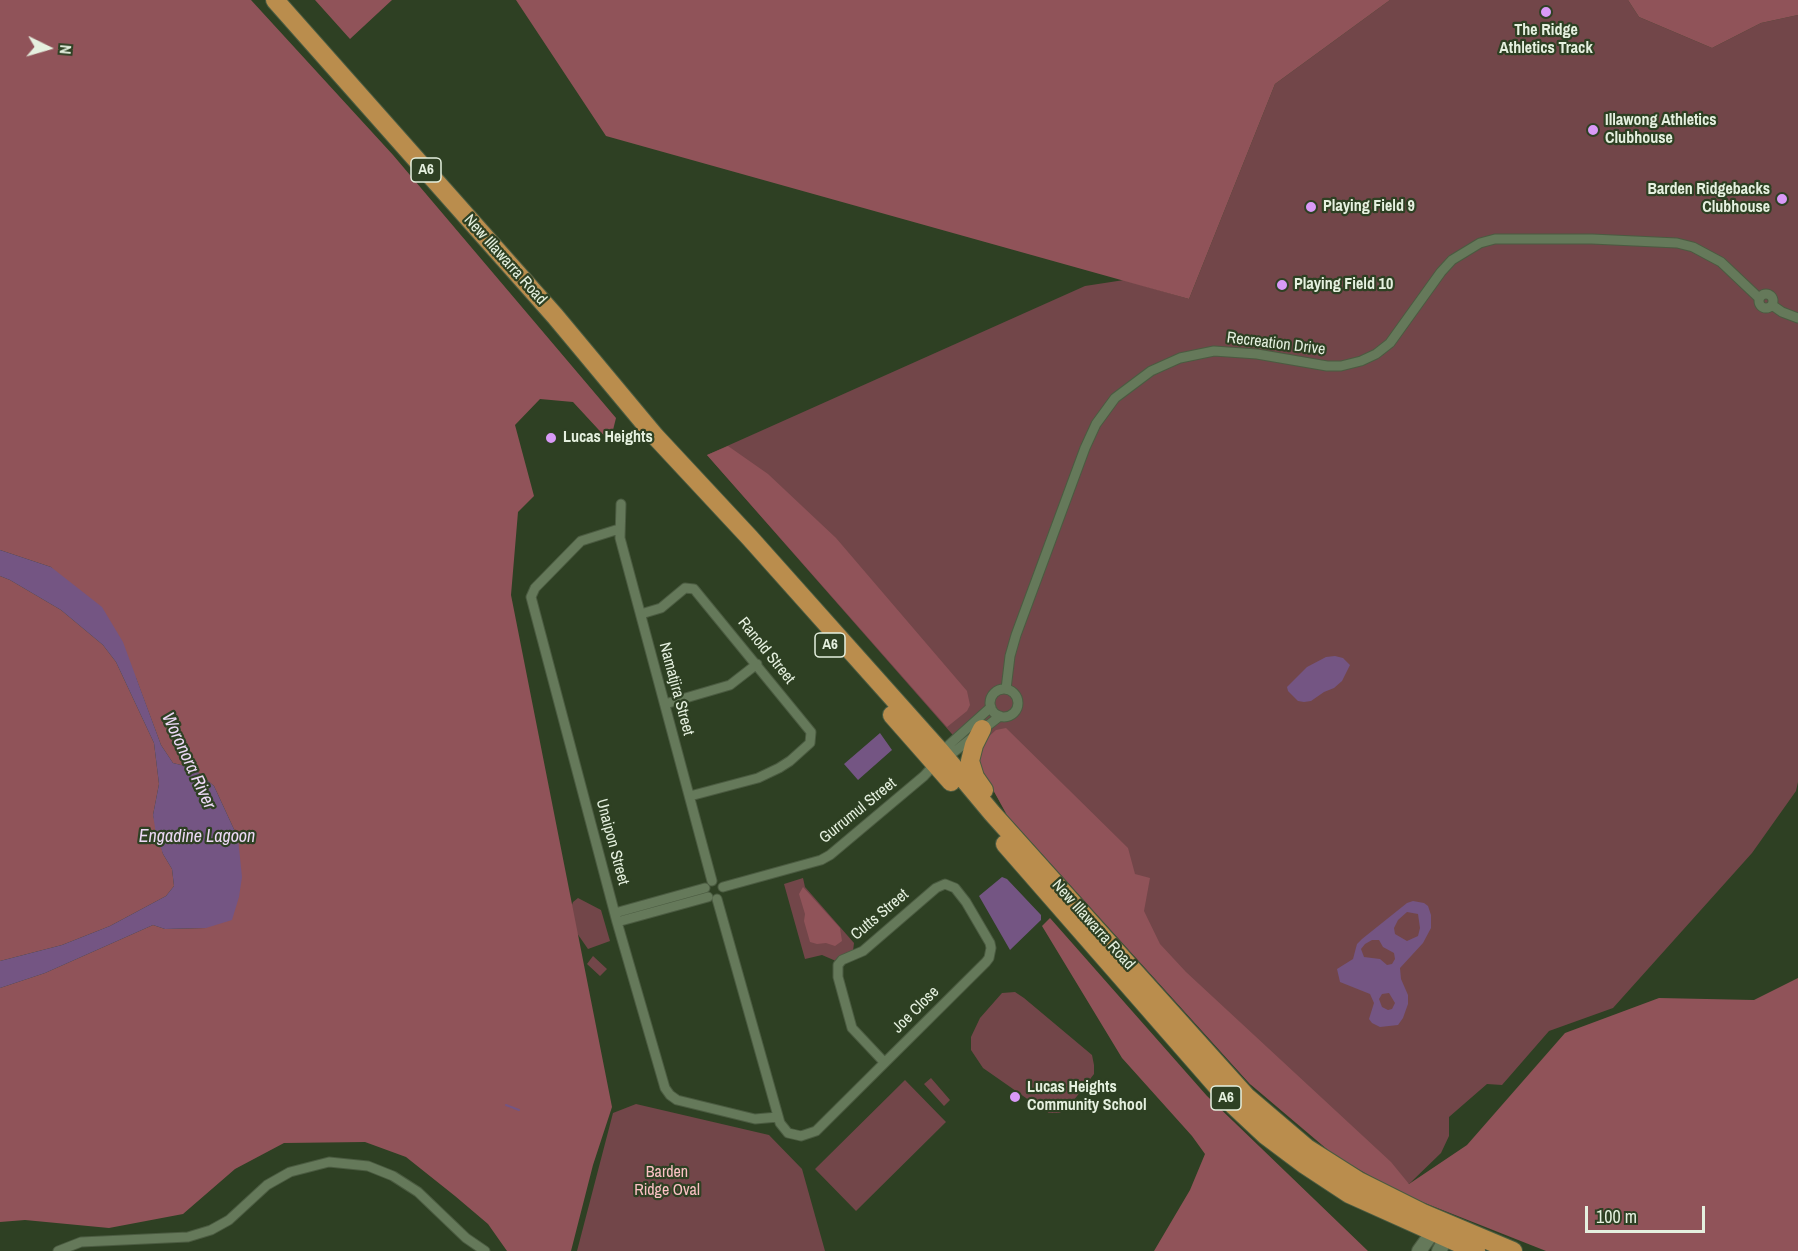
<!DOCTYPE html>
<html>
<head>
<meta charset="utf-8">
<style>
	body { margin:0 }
	#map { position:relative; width:1798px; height:1251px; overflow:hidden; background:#2e4023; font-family:"Archivo Narrow",sans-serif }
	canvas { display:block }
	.north { position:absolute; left:18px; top:18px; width:60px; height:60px; -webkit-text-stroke:4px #2e4023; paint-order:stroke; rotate:95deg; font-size:16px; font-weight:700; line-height:24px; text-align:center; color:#e5f0df }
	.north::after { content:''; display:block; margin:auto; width:21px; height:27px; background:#e5f0df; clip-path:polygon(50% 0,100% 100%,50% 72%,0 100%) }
	.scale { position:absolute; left:1585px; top:1206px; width:120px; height:27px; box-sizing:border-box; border:3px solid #e5f0df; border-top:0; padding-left:8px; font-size:18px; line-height:21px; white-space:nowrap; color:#e5f0df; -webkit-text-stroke:4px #2e4023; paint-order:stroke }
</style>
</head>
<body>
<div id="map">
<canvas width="1798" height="1251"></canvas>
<div class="north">N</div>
<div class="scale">100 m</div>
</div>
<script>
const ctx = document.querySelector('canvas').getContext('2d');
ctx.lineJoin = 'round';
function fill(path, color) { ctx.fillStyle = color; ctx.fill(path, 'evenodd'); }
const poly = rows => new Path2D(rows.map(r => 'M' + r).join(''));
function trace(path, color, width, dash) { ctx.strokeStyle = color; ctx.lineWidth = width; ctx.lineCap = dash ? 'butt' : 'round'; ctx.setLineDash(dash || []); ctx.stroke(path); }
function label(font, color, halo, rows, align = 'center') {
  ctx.font = font + ' "Archivo Narrow",sans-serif'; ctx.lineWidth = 4.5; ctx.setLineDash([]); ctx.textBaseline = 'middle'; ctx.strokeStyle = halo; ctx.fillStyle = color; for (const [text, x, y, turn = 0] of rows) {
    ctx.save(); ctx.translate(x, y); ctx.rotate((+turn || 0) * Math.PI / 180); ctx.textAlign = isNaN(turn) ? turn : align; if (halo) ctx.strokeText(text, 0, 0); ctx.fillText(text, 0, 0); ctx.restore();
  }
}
fill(poly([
	[1390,0,1628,0,1639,17,1712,48,1761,23,1798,15,1798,782,1796,791,1752,853,1613,1008,1549,1031,1502,1085,1487,1084,1449,1117,1449,1136,1441,1153,1409,1184,1250,1084,1007,815,980,766,707,455,1085,286,1124,280,1189,299,1275,84],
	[803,878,805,887,854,943,853,951,836,961,822,955,805,959,784,884],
	[578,898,601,910,610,941,588,949,572,926,570,910,573,902],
	[593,956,607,969,600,976,587,964],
	[1015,992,1024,998,1092,1055,1094,1065,1094,1074,1067,1109,1059,1113,1049,1113,1036,1105,983,1068,971,1050,971,1037,980,1018,1002,993],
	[931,1078,950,1100,944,1106,924,1084],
	[905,1080,946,1122,856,1211,815,1169],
	[636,1104,769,1135,802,1169,825,1251,577,1251,613,1113]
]), '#724649');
fill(poly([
	[0,0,251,0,393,155,616,418,610,442,573,402,540,399,515,425,534,496,518,512,511,595,612,1107,593,1165,571,1251,507,1251,488,1224,455,1196,406,1157,365,1142,284,1143,235,1169,183,1214,109,1228,25,1220,0,1222,0,988,45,973,153,925,165,929,206,928,238,838,214,786,193,768,173,763,161,745,136,678,51,567,0,550],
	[315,0,392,0,350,39],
	[516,0,1390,0,1275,84,1189,299,606,136],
	[1628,0,1798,0,1798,15,1761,23,1712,48,1639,17],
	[728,446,768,474,836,538,967,691,970,705,967,711,947,727,707,455],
	[0,576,10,580,61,610,103,645,116,662,154,743,159,784,153,815,163,854,172,869,174,886,166,896,110,926,62,945,0,961],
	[1006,728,1128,848,1135,874,1150,878,1144,911,1160,944,1186,972,1391,1162,1409,1184,1467,1145,1565,1033,1659,998,1754,1000,1798,978,1798,1251,1546,1251,1402,1194,1335,1156,1250,1084,1007,815,980,766,980,752,986,739,996,730],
	[803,887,840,928,842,941,835,946,826,943,817,944,810,942,804,921,805,914,799,894],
	[1050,918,1207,1096,1368,1251,1154,1251,1190,1190,1205,1154,1192,1136,1122,1058,1042,926]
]), '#905359');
fill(poly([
	[0,550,51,567,102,607,123,642,161,745,173,763,193,768,214,786,238,838,242,877,239,897,232,920,206,928,165,929,153,925,45,973,0,988,0,961,62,945,110,926,166,896,174,886,172,869,163,854,156,834,153,815,159,784,154,743,116,662,103,645,61,610,10,580,0,576],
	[1335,656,1343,658,1350,665,1342,681,1334,688,1324,692,1311,701,1304,702,1298,701,1288,691,1287,687,1307,667,1326,657],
	[880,733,892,750,858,780,844,764],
	[1002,877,1007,879,1041,915,1041,920,1010,950,979,896],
	[1413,901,1424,903,1428,906,1431,915,1431,928,1423,943,1400,968,1401,979,1408,995,1408,1004,1403,1018,1398,1025,1380,1027,1372,1023,1369,1019,1374,1003,1370,994,1340,982,1337,969,1353,959,1357,944,1362,939,1407,903],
	[1407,912,1418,914,1420,928,1418,936,1407,941,1395,934,1394,928,1398,920],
	[1372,940,1379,940,1383,947,1394,953,1395,959,1392,964,1387,965,1380,959,1364,957,1361,949,1365,944],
	[1389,993,1395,1003,1392,1009,1388,1010,1382,1007,1379,999,1382,994]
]), '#745583');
trace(poly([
	[506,1105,519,1110]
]), '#745583', 2);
const street = poly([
	'1759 301a7 7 0 1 1 14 0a7 7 0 1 1-14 0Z',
	[1772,305,1782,312,1798,318],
	[621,504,620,538,712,881],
	[619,529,581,541,535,588,531,597,617,922,665,1088,670,1095,677,1100,755,1119,778,1117],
	[641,614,661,608,685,588,694,589,811,732,810,743,790,761,779,768,758,778,690,796],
	[1006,689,1010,656,1016,635,1085,448,1096,424,1115,398,1151,371,1180,358,1214,351,1257,354,1327,366,1341,366,1361,361,1376,354,1390,343,1441,272,1452,260,1480,243,1495,239,1592,239,1677,243,1693,247,1721,262,1759,298],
	'990 703a14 14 0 1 1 28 0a14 14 0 1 1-28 0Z',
	[665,704,730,685,757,664],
	[945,759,1000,716],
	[723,887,821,860,830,855,924,776,935,764,941,752,991,707],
	[717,899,780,1123,788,1133,801,1136,816,1131,986,962,989,958,991,948,990,943,966,902,955,888,945,884,936,888,863,951,842,960,838,965,838,977,852,1028,884,1062],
	[615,913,705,888],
	[617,922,708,897],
	[58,1251,81,1242,188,1237,211,1230,229,1220,267,1185,290,1172,329,1162,368,1166,393,1176,418,1192,466,1238,485,1251]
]);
const secondary = poly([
	[1419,1251,1437,1226],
	[1439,1251,1451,1229]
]);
const highway = poly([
	[275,0,555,316,655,436,750,538,941,752,992,813,1246,1096,1307,1148,1359,1181,1423,1213,1513,1251],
	[892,715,951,782],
	[982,729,974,745,970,761,975,777,984,790],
	[1005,844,1234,1106,1265,1135,1305,1165,1349,1194,1476,1251]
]);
trace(street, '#4b5b41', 11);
trace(secondary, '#4b5b41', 16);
trace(highway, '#4b5b41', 20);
trace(street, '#65795a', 9);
trace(secondary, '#65795a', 14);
trace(highway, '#ba8d4d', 18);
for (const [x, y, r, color] of [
	[1546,12,6,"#d99af7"],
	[1593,130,6,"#d99af7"],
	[1782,199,6,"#d99af7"],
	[1311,207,6,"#d99af7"],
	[1282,285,6,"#d99af7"],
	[551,438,6,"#d99af7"],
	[1015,1097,6,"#d99af7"]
]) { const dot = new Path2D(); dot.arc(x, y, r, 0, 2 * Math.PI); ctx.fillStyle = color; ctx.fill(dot); trace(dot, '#2e4023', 2); }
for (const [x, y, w] of [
	[426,170,30],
	[830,645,30],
	[1226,1098,30]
]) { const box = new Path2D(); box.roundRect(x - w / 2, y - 12, w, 24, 4.5); ctx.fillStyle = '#2e4023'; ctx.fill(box); trace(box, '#e5f0df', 1.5); }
label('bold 15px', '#e5f0df', null, [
	["A6",426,170],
	["A6",830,645],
	["A6",1226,1098]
]);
label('bold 16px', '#e5f0df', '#2e4023', [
	["The Ridge",1546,31,"center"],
	["Athletics Track",1546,49,"center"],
	["Illawong Athletics",1605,121],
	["Clubhouse",1605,139],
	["Barden Ridgebacks",1770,190,"right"],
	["Clubhouse",1770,208,"right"],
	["Playing Field 9",1323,207],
	["Playing Field 10",1294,285],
	["Lucas Heights",563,438],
	["Lucas Heights",1027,1088],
	["Community School",1027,1106]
], 'left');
label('16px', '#e5f0df', '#2e4023', [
	["New Illawarra Road",505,260,48],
	["Recreation Drive",1276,344,7],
	["Ranold Street",766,651,51],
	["Namatjira Street",676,689,75],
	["Gurrumul Street",858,811,-39],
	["Unaipon Street",612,842,75],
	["Cutts Street",880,915,-40],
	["New Illawarra Road",1093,925,48],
	["Joe Close",916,1010,-45]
]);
label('16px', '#fbc1c4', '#2e4023', [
	["Barden",667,1173],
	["Ridge Oval",667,1191]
]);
label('italic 18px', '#edd9f6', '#2e4023', [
	["Woronora River",188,761,65],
	["Engadine Lagoon",197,837]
]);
</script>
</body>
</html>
